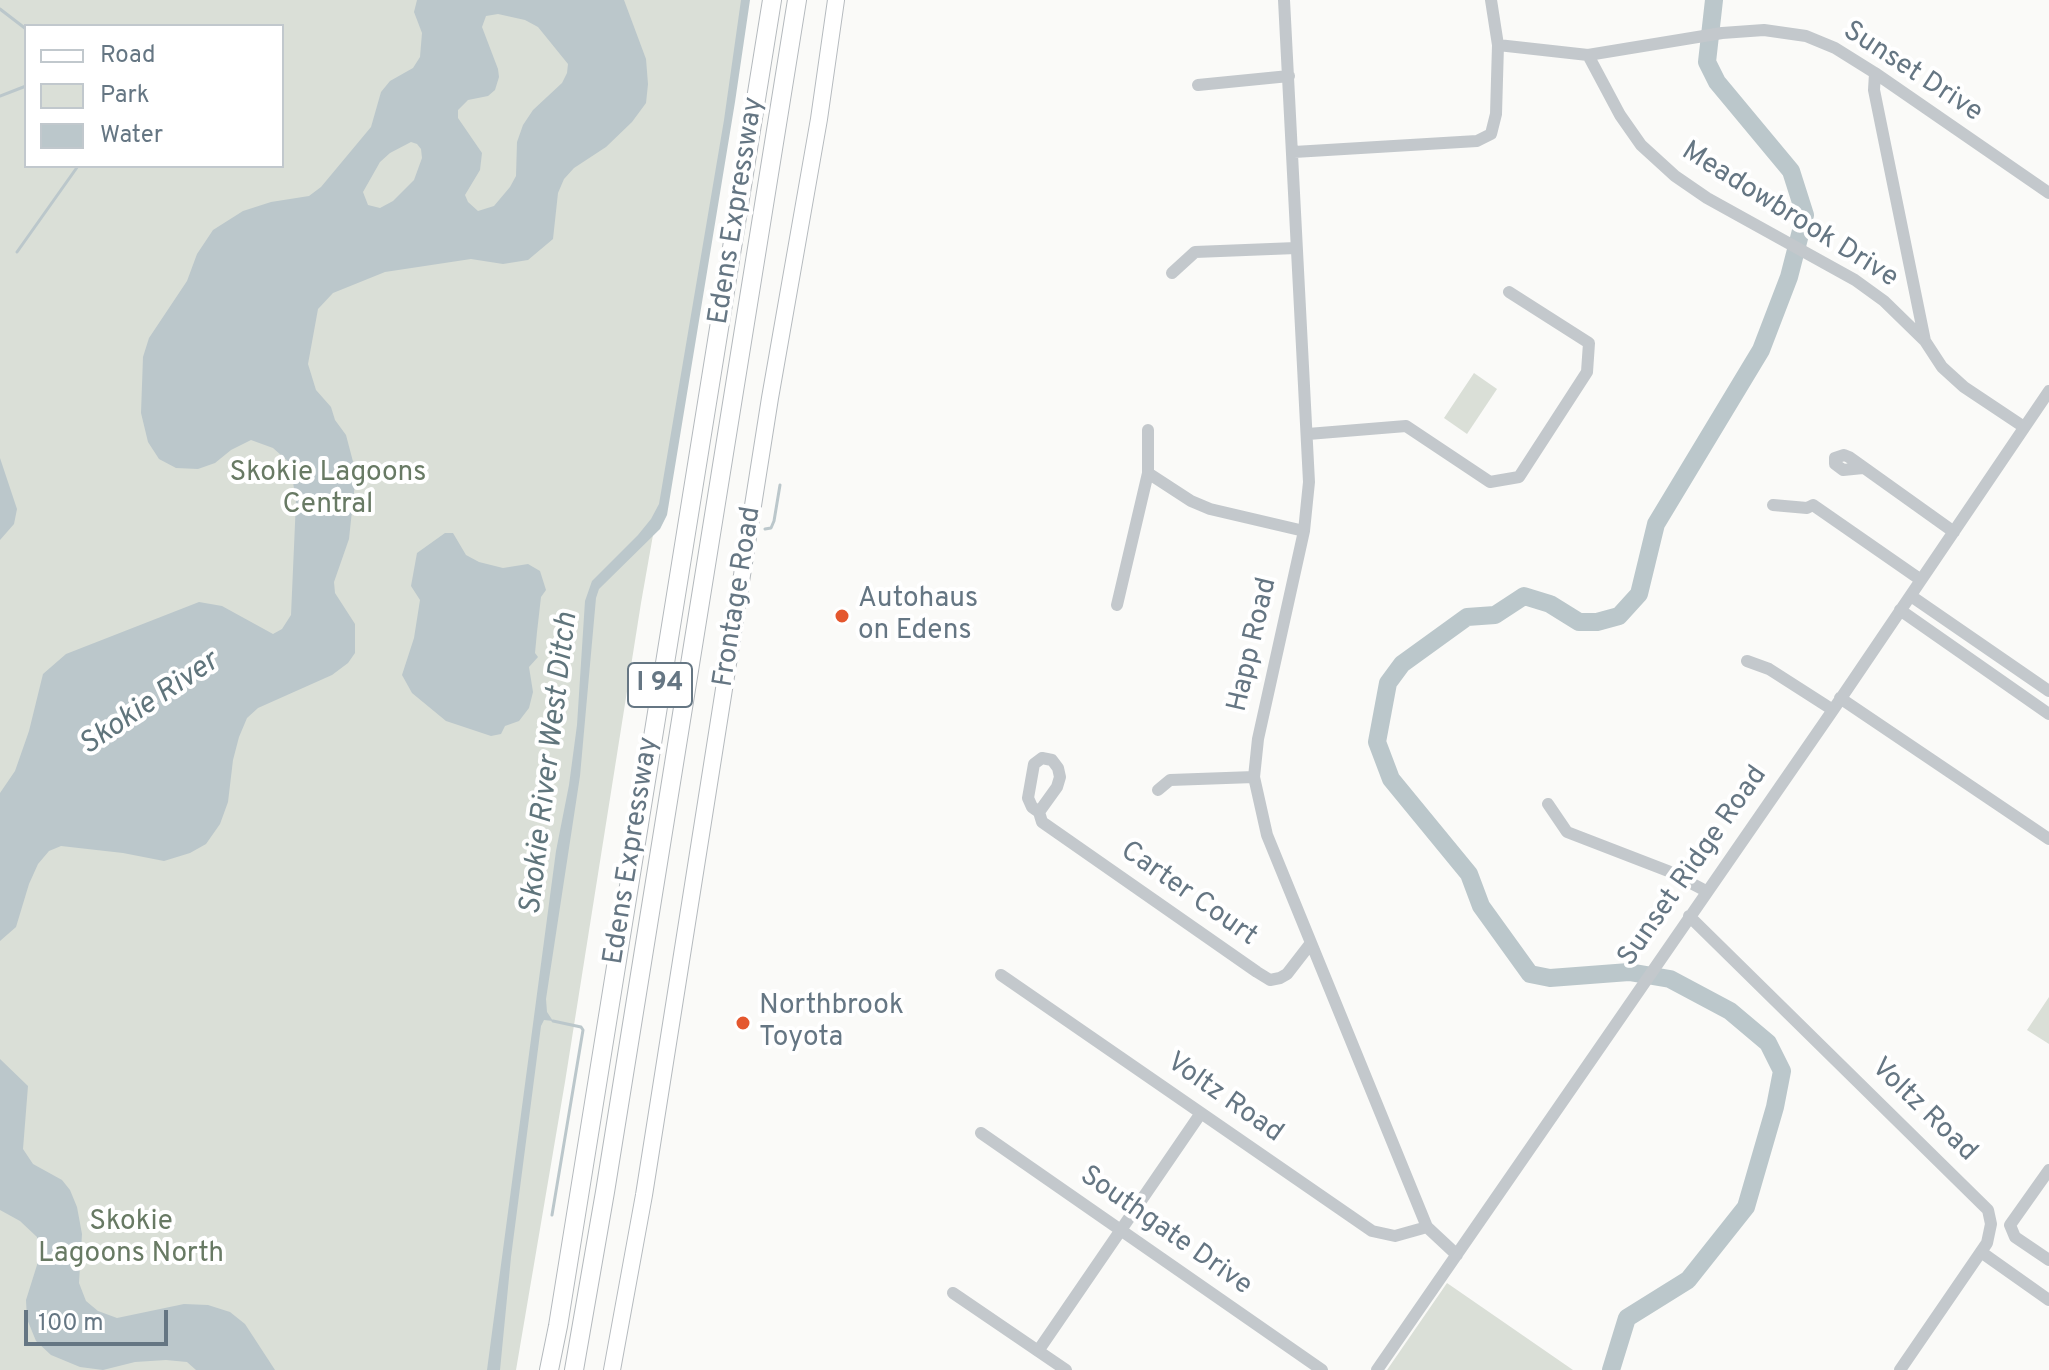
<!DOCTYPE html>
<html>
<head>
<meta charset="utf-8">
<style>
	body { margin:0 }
	#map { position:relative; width:2049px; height:1370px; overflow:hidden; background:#fafaf8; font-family:Overpass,sans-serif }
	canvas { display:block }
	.legend { position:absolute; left:24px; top:24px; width:260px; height:144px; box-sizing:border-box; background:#fff; border:2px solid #c1c8cd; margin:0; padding:10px 14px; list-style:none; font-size:24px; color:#657683 }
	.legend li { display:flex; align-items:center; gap:16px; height:40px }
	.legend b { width:40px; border:2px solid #c1c8cd }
	.scale { position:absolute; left:24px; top:1310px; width:144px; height:36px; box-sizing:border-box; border:4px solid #657683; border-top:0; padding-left:10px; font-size:24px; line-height:28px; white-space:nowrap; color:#657683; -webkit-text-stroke:6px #fff; paint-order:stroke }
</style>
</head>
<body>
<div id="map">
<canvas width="2049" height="1370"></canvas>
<ul class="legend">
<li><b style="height:10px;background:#fff"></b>Road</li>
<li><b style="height:22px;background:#dadfd7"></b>Park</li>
<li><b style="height:22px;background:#bbc7cb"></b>Water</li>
</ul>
<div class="scale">100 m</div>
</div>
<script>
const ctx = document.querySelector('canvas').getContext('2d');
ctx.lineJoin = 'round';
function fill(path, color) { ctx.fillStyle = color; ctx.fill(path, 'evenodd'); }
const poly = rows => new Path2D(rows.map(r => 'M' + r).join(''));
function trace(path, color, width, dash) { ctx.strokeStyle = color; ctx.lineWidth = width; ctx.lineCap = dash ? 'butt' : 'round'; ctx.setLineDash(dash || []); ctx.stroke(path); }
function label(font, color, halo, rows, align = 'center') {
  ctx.font = font + ' Overpass,sans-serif'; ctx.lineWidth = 8; ctx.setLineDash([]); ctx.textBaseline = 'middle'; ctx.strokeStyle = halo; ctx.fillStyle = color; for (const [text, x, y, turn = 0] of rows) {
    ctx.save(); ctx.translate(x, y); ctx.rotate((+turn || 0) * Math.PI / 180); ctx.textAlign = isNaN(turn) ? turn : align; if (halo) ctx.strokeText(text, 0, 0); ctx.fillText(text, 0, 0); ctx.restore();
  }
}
fill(poly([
	[0,0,745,0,674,444,653,535,641,603,565,1082,516,1370,0,1370],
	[26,26,282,26,282,166,26,166],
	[1474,373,1497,389,1467,434,1444,418],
	[2049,997,2049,1044,2027,1030],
	[1447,1283,1573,1370,1387,1370]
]), '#dadfd7');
fill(poly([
	[417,0,624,0,646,59,648,84,646,103,632,122,606,147,574,168,564,179,558,193,553,239,528,260,503,264,471,259,385,272,333,293,318,309,308,364,316,390,331,407,335,420,346,435,356,473,349,539,334,582,335,593,355,624,355,653,348,663,332,675,258,708,247,718,239,737,233,760,228,802,220,824,206,844,190,853,164,861,123,853,61,846,49,851,38,864,29,884,16,927,0,941,0,793,15,771,29,731,43,674,66,654,199,602,222,606,273,634,282,629,291,615,296,501,290,463,273,448,251,440,231,450,215,463,198,469,176,468,159,459,148,442,141,413,143,357,149,338,187,281,197,254,213,230,243,211,271,202,309,196,321,187,371,127,381,92,390,81,413,68,420,57,422,33,414,12],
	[498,14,525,20,538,27,568,64,567,73,562,83,533,110,523,125,517,142,516,176,510,187,494,206,478,211,468,202,465,195,480,170,482,153,458,118,458,110,468,100,488,96,495,90,499,77,498,69,482,27,486,16],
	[411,142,417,144,421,149,422,158,414,180,393,201,380,208,368,205,363,192,380,162,390,153],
	[741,0,750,0,735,102,667,515,660,529,599,589,596,598,580,776,546,999,547,1012,553,1021,544,1020,541,1026,511,1257,500,1370,487,1370,556,851,569,785,577,725,585,601,592,581,638,535,651,519,659,504,724,120],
	[0,458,17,509,14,524,0,540],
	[445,533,453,533,466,555,479,562,503,568,528,564,540,571,546,590,541,597,537,632,535,653,538,657,529,667,533,692,529,708,519,721,505,726,501,734,491,736,446,721,412,693,402,675,414,638,420,600,411,586,417,553],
	[0,1059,28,1086,23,1149,33,1164,62,1180,70,1190,77,1207,82,1234,79,1283,86,1301,98,1311,117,1318,184,1304,208,1305,230,1312,245,1324,275,1370,196,1370,187,1362,166,1360,135,1362,103,1370,80,1367,51,1355,36,1341,27,1319,26,1300,37,1265,37,1237,20,1221,0,1210]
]), '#bbc7cb');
trace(poly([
	[0,9,26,29],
	[0,96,26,86],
	[17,252,78,166],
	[765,529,771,528,774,521,780,485],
	[552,1215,583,1030,581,1027,553,1021]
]), '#bbc7cb', 3);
trace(poly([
	[1611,1370,1627,1318,1688,1280,1746,1207,1775,1107,1782,1071,1768,1043,1730,1011,1670,979,1629,972,1550,978,1530,974,1481,906,1469,874,1391,779,1377,742,1388,683,1402,664,1467,617,1495,615,1524,596,1550,604,1579,622,1597,622,1619,616,1639,594,1656,524,1761,350,1789,277,1805,215,1791,171,1717,82,1707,62,1714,0]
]), '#bbc7cb', 18);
const major = poly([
	[612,1370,644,1195,770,398,819,119,836,0]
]);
const highway = poly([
	[549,1370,558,1326,772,0],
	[574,1370,605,1192,797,0]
]);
trace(major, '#b5babe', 18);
trace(highway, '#b4b9bd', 20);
trace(poly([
	[1284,0,1309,482,1304,531,1258,739,1254,777,1267,835,1427,1227,1457,1255],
	[1498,45,1588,55,1722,33,1764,30,1806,36,1835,48,1875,73,2049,193],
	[1588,55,1620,115,1641,145,1675,176,1707,198,1855,280,1884,301,1925,341,1942,367,1964,387,2024,427],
	[1875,73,1874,90,1925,341],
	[1198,85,1289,76],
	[1294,152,1477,141,1491,134,1496,114,1498,45,1491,0],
	[1172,273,1195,252,1296,248],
	[1308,434,1406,426,1490,482,1519,477,1587,372,1589,343,1509,292],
	[1863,468,1843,470,1835,464,1835,458,1844,455,1849,457,1954,532],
	[1148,473,1191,501,1210,509,1304,531],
	[1773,505,1807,508,1813,505,1921,580],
	[1911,596,2049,691],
	[1117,605,1148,473,1148,430],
	[1900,610,2049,714],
	[1747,661,1769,669,1833,710],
	[1840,698,2049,839],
	[1158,790,1170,780,1254,777],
	[1548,804,1567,832,1668,871,1706,891],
	[1039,812,1057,787,1060,777,1058,768,1052,760,1042,758,1034,764,1028,798,1032,807,1039,812,1042,822,1257,972,1270,980,1280,978,1287,974,1311,943],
	[1689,916,1988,1210,1991,1224,1987,1243,1900,1370],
	[1001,975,1372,1231,1395,1236,1427,1227],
	[981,1133,1322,1370],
	[2010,1225,2049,1170],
	[2010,1225,2015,1237,2049,1260],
	[1981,1252,2049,1300],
	[953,1293,1066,1370],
	[1038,1351,1201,1113],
	[1377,1370,1833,710,2049,391]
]), '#c3c8cc', 12);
trace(major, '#fff', 16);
trace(highway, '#fff', 18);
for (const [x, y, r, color] of [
	[842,616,8,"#e4572e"],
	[743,1023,8,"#e4572e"]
]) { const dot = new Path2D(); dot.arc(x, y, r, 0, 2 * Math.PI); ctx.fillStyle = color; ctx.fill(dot); trace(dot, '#fff', 3); }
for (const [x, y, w] of [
	[660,685,64]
]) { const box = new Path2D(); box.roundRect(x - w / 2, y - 22, w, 44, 6); ctx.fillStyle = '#fff'; ctx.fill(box); trace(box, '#657683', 2); }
label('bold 26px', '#657683', null, [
	["I 94",660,685]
]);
label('28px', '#657683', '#fff', [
	["Sunset Drive",1912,73,33],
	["Edens Expressway",738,211,-81],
	["Meadowbrook Drive",1789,216,32],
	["Frontage Road",739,597,-81],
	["Happ Road",1254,645,-77],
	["Edens Expressway",633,851,-81],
	["Sunset Ridge Road",1694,867,-55],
	["Carter Court",1188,895,35],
	["Voltz Road",1224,1099,35],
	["Voltz Road",1923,1111,44],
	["Southgate Drive",1165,1232,35]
]);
label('28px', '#687a64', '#fff', [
	["Skokie Lagoons",328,474],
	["Central",328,506],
	["Skokie",131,1223],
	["Lagoons North",131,1255]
]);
label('28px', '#657683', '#fff', [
	["Autohaus",858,600],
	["on Edens",858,632],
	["Northbrook",759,1007],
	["Toyota",759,1039]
], 'left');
label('italic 30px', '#60757c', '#fff', [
	["Skokie River",150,705,-34],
	["Skokie River West Ditch",551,764,-83]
]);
</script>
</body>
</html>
